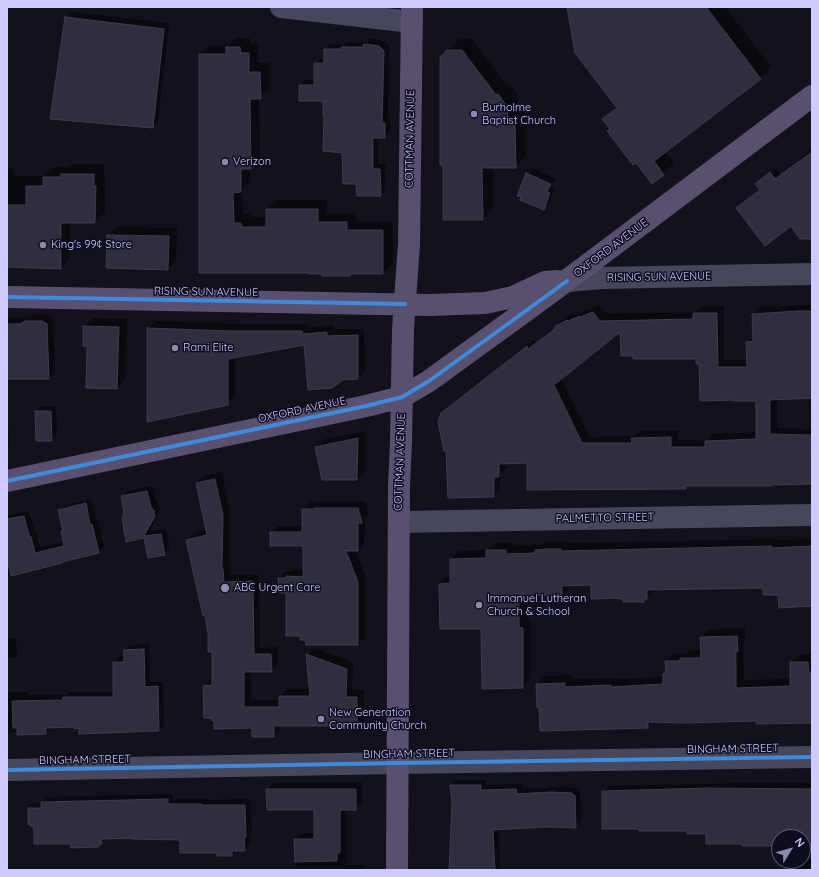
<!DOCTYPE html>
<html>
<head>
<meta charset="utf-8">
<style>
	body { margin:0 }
	#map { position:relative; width:819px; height:877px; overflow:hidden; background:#12111c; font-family:Quicksand,sans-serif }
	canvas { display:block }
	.frame { position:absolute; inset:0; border:8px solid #cdcbff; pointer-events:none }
	.north { position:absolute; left:771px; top:829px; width:40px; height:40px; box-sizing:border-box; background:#0e0d20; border:1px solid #5a5979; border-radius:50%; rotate:53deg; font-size:11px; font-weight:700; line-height:16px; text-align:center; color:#cdcbff }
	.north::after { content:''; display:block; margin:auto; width:14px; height:18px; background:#8c8ab0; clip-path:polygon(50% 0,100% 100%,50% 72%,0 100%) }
</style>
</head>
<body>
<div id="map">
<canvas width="819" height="877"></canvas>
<div class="frame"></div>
<div class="north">N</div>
</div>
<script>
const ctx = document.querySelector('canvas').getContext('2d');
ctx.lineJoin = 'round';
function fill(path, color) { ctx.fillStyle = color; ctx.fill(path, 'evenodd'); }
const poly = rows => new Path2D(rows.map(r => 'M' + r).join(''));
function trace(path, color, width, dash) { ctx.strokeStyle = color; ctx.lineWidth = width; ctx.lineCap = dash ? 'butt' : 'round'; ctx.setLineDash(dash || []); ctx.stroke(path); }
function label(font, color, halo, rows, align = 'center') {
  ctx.font = font + ' Quicksand,sans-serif'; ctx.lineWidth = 3; ctx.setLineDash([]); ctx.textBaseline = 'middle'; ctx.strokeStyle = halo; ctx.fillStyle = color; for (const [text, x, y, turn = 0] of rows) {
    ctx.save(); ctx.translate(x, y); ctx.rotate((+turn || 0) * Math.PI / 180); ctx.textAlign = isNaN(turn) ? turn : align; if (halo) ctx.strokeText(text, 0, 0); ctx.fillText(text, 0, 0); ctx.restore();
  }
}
fill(poly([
	[568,7,725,7,771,67,760,78,665,151,674,163,663,174,652,182,604,119,617,107],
	[71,12,169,23,158,121,153,127,66,18],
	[236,38,250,38,250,44,258,43,258,63,269,63,270,89,259,98,260,159,250,168,250,182,242,189,243,214,250,214,252,217,267,218,267,210,277,200,327,200,327,213,356,213,356,221,392,221,393,263,383,273,351,273,349,275,310,272,200,272,200,54,210,45,230,45],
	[370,38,384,41,389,45,388,118,390,118,390,131,384,137,378,137,378,164,385,164,386,189,380,195,357,183,325,115,324,100,300,85,306,80,315,80,315,64,321,58,325,58,325,49,330,44,346,44,348,42,367,42],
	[459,39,472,39,507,86,509,84,518,95,518,112,525,112,526,156,515,167,493,167,493,208,483,219,444,164,441,58],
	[812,148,812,236,806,241,791,225,737,208,761,189,762,179,776,168,781,175,799,162,798,161,803,156],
	[72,164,104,164,104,176,105,176,105,212,95,222,70,222,70,258,60,268,7,266,7,169,13,169,13,176,45,176,54,167,69,167],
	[533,168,556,179,551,187,555,188,549,203,543,209,527,174],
	[116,227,177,228,176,260,168,269,108,235],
	[812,305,812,483,689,485,686,488,528,462,506,463,505,469,500,474,500,489,493,496,447,450,442,414,449,406,534,340,535,343,556,328,555,327,562,320,574,313,575,315,587,309,588,310,600,306,607,314,695,312,701,307,724,306,724,361,747,360,747,342,754,335,753,314,760,307],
	[621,330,697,358,700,363,757,400,757,432,713,434,707,441,678,440,678,431,639,431,635,436,589,437,561,378],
	[809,398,810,429,777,428,777,399],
	[33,315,49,315,53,318,55,372,48,378,7,379,7,318,28,317],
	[93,318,127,319,125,380,117,388,88,345,84,327],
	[155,321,240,324,309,324,310,327,334,325,334,329,364,329,365,371,358,378,305,343,235,357,235,397,227,404,148,329],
	[7,393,9,445,7,447],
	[42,406,56,406,57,434,52,440,36,412],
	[366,431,365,471,357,479,316,447,325,439],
	[222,472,229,508,229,563,230,563,230,575,259,575,260,648,278,647,278,664,271,671,251,671,251,700,280,700,280,696,287,689,310,689,307,655,314,648,353,662,352,690,364,690,364,720,357,727,330,725,280,725,280,729,273,736,253,727,204,686,211,679,213,679,214,651,187,540,194,533,207,530,197,483,204,476],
	[153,486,156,501,159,505,160,509,149,532,166,529,170,549,164,554,144,537,125,514,122,497,127,491],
	[91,499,96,520,98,520,104,547,98,552,7,576,7,516,29,511,34,529,36,532,40,548,64,542,62,532,64,530,60,510,65,505],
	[365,501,368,515,365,519,364,543,358,550,355,550,365,575,365,637,358,644,307,644,306,639,301,635,288,592,279,578,286,571,292,571,294,570,304,570,304,545,271,532,278,526,303,526,303,509,310,502],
	[779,539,779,540,812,539,812,607,780,607,779,594,764,587,655,590,643,601,624,598,592,584,570,585,570,586,562,595,527,594,527,619,531,620,530,679,522,687,482,628,440,584,448,576,451,576,451,559,459,551,488,550,495,543,514,543,514,546,541,545,544,542,557,541,569,541,569,543],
	[745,628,745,642,743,644,744,680,791,679,791,663,800,654,812,654,812,722,757,720,653,721,648,727,538,707,537,684,545,676,572,675,573,679,619,678,619,679,664,677,667,671,666,661,675,653,686,653,689,650,702,650,701,638,709,629],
	[7,638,16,638,17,656,14,658,7,658],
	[149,644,150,682,163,682,164,725,159,730,80,727,75,726,51,728,46,733,7,732,7,692,29,692,29,695,66,695,69,692,114,692,114,662,119,657,125,657,125,650,130,645],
	[457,780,486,780,486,785,522,784,522,789,557,787,578,788,578,790,580,790,581,821,575,827,499,829,500,870,451,870,453,802,451,786],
	[362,782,362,802,356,809,346,809,347,865,364,865,364,870,296,870,295,840,302,833,315,833,315,809,268,790,274,783],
	[746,783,812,783,812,848,810,848,811,870,789,870,789,861,803,861,803,837,779,837,779,845,743,842,707,833,688,830,603,792,609,786],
	[173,794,173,799,206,799,206,800,250,799,252,831,250,833,250,844,244,850,237,850,232,855,218,852,181,839,133,837,106,838,99,846,72,843,36,827,29,808,35,803,42,803,48,797]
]), '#0007');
const building = poly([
	[567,7,706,7,761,79,654,161,664,175,652,184,636,163,633,165,607,131,610,129,602,119,617,108,575,53,567,7],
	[65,17,164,29,153,128,50,119,65,17],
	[364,44,379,46,384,51,382,123,385,123,385,138,373,138,373,169,380,169,381,196,357,196,356,184,343,184,342,153,323,151,324,116,323,116,323,101,299,101,299,85,314,85,314,63,324,63,324,49,341,49,341,47,363,47,364,44],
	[226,47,240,47,241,53,249,53,249,72,260,72,261,99,250,99,251,169,241,169,241,192,233,193,234,223,241,223,242,227,266,227,266,209,318,209,318,222,347,222,347,230,383,230,383,274,350,274,350,276,322,276,322,274,309,274,309,273,199,273,199,54,226,54,226,47],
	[447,50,462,50,496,95,498,94,507,106,508,122,515,122,516,168,482,168,483,220,443,220,443,165,440,165,440,57,447,50],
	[812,152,812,239,800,239,791,226,765,246,736,208,760,190,755,184,770,172,775,179,812,152],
	[526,173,551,184,547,192,550,193,544,210,520,200,521,197,517,196,526,173],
	[61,174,94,174,94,186,96,186,95,223,61,223,61,269,7,267,7,205,26,205,26,186,43,186,43,177,61,177,61,174],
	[107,235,169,236,168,270,106,268,107,235],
	[798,311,812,311,812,398,770,400,770,434,811,435,812,484,772,485,772,486,686,486,686,489,527,490,527,463,499,464,499,477,494,477,494,497,448,498,446,451,444,451,438,422,441,413,527,346,528,349,555,329,554,327,567,320,568,321,580,316,580,317,593,312,600,321,693,319,693,313,717,313,718,367,747,367,746,342,753,341,752,314,798,311],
	[620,332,621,356,633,356,633,359,696,359,696,364,699,364,700,401,733,400,733,401,756,401,756,439,705,441,705,447,671,447,671,437,631,438,632,443,582,443,554,385,620,332],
	[25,321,42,321,47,324,49,379,7,379,7,324,20,324,25,321],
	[83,326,119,327,117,389,86,388,87,346,83,346,83,326],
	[147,328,232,331,302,331,303,334,327,332,327,336,358,335,358,379,343,380,332,388,308,390,304,345,228,359,228,405,147,422,147,328],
	[35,411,51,411,52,441,36,441,35,411],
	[358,438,357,480,322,480,315,447,358,438],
	[215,479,223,515,222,569,223,569,224,582,253,581,254,654,271,654,272,672,244,672,244,707,279,707,279,696,310,696,306,654,347,669,346,697,357,697,357,728,329,728,329,726,274,726,274,737,252,737,252,728,214,729,214,721,212,721,212,718,204,718,203,686,212,685,212,652,208,652,208,633,205,616,203,616,186,540,207,535,196,483,215,479],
	[147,491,151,507,154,511,155,516,144,536,161,534,165,555,148,558,144,538,126,542,122,518,124,513,121,496,147,491],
	[86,503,90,525,92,524,99,553,62,562,62,563,11,576,7,559,7,519,24,516,29,535,31,537,35,553,64,546,61,531,63,531,58,510,86,503],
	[314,508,358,508,362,523,358,523,358,551,346,551,358,582,358,645,306,645,305,640,300,640,300,636,286,636,286,593,279,593,278,578,286,578,286,576,303,577,303,546,270,546,270,532,302,532,302,509,314,509,314,508],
	[771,546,771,548,812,546,812,606,779,608,778,595,763,595,763,588,647,590,647,599,644,599,644,602,623,602,623,599,619,599,619,598,591,599,591,585,562,586,562,596,519,595,519,627,523,628,523,688,482,689,481,629,440,629,439,584,450,583,450,559,486,558,486,550,506,550,506,554,535,553,535,550,548,549,561,549,561,551,771,546],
	[737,636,738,651,736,651,736,688,790,686,790,662,808,662,809,672,812,673,812,723,756,724,756,721,684,723,648,722,648,728,540,731,539,708,537,708,536,684,565,683,565,687,611,685,611,687,663,684,663,674,666,671,665,661,680,661,680,658,701,658,700,637,737,636],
	[144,649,145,687,158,686,159,731,79,734,79,728,74,729,74,727,46,728,46,734,17,735,17,728,13,728,12,701,63,700,63,697,113,697,113,662,124,662,124,650,144,649],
	[450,785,481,785,481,790,516,789,517,794,551,792,572,793,573,795,575,795,576,828,547,827,493,830,495,870,449,870,452,802,450,785],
	[708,788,812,789,812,847,803,846,803,837,779,837,779,846,742,846,742,844,706,844,706,834,687,834,687,831,639,831,639,829,602,829,602,791,708,788],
	[266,789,356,789,356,810,340,810,340,853,337,853,337,861,295,862,294,839,314,839,314,810,267,810,266,789],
	[168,799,168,804,201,804,201,805,245,805,246,837,244,837,245,851,232,851,232,856,217,856,217,853,180,853,180,840,132,839,132,838,101,839,102,844,99,844,99,847,71,848,71,844,34,844,34,828,28,824,28,808,41,808,41,802,168,799]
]);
fill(building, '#302e3e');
trace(building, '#3d3b50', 1);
trace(poly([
	[281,7,412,22],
	[567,281,602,278,812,274],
	[399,522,812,515],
	[7,770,398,763,812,757]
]), '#46475d', 22);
trace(poly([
	[7,297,431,305,485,303,513,297,545,282,558,281],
	[7,481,366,406,402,397,429,381,550,293,812,96],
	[397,870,399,487,401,441,403,329,409,244,412,7]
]), '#59506f', 22);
trace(poly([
	[7,297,405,304],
	[7,481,366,406,402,397,429,381,567,281],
	[7,770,398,763,812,757]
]), '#408adc', 4);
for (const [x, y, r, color] of [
	[474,114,4,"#8c8ab0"],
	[225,162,4,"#8c8ab0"],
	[43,245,4,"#8c8ab0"],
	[175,348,4,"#8c8ab0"],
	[225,588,5,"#8c8ab0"],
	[479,605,4,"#8c8ab0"],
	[321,719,4,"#8c8ab0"]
]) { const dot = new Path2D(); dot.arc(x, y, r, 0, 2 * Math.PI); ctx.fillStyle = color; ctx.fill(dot); trace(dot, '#0e0d20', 1.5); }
label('11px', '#cdcbff', '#0e0d20', [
	["Burholme",482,108],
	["Baptist Church",482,121],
	["Verizon",233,162],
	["King's 99¢ Store",51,245],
	["Rami Elite",183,348],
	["ABC Urgent Care",234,588],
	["Immanuel Lutheran",487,599],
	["Church & School",487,612],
	["New Generation",329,713],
	["Community Church",329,726]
], 'left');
label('11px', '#cdcbff', '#0e0d20', [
	["COTTMAN AVENUE",410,139,-89],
	["OXFORD AVENUE",611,248,-37],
	["RISING SUN AVENUE",659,277,-1],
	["RISING SUN AVENUE",206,292,1],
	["OXFORD AVENUE",302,410,-12],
	["COTTMAN AVENUE",400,462,-88],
	["PALMETTO STREET",605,518,-1],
	["BINGHAM STREET",733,749,-1],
	["BINGHAM STREET",409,754,-1],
	["BINGHAM STREET",85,760,-1]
]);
</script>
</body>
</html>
